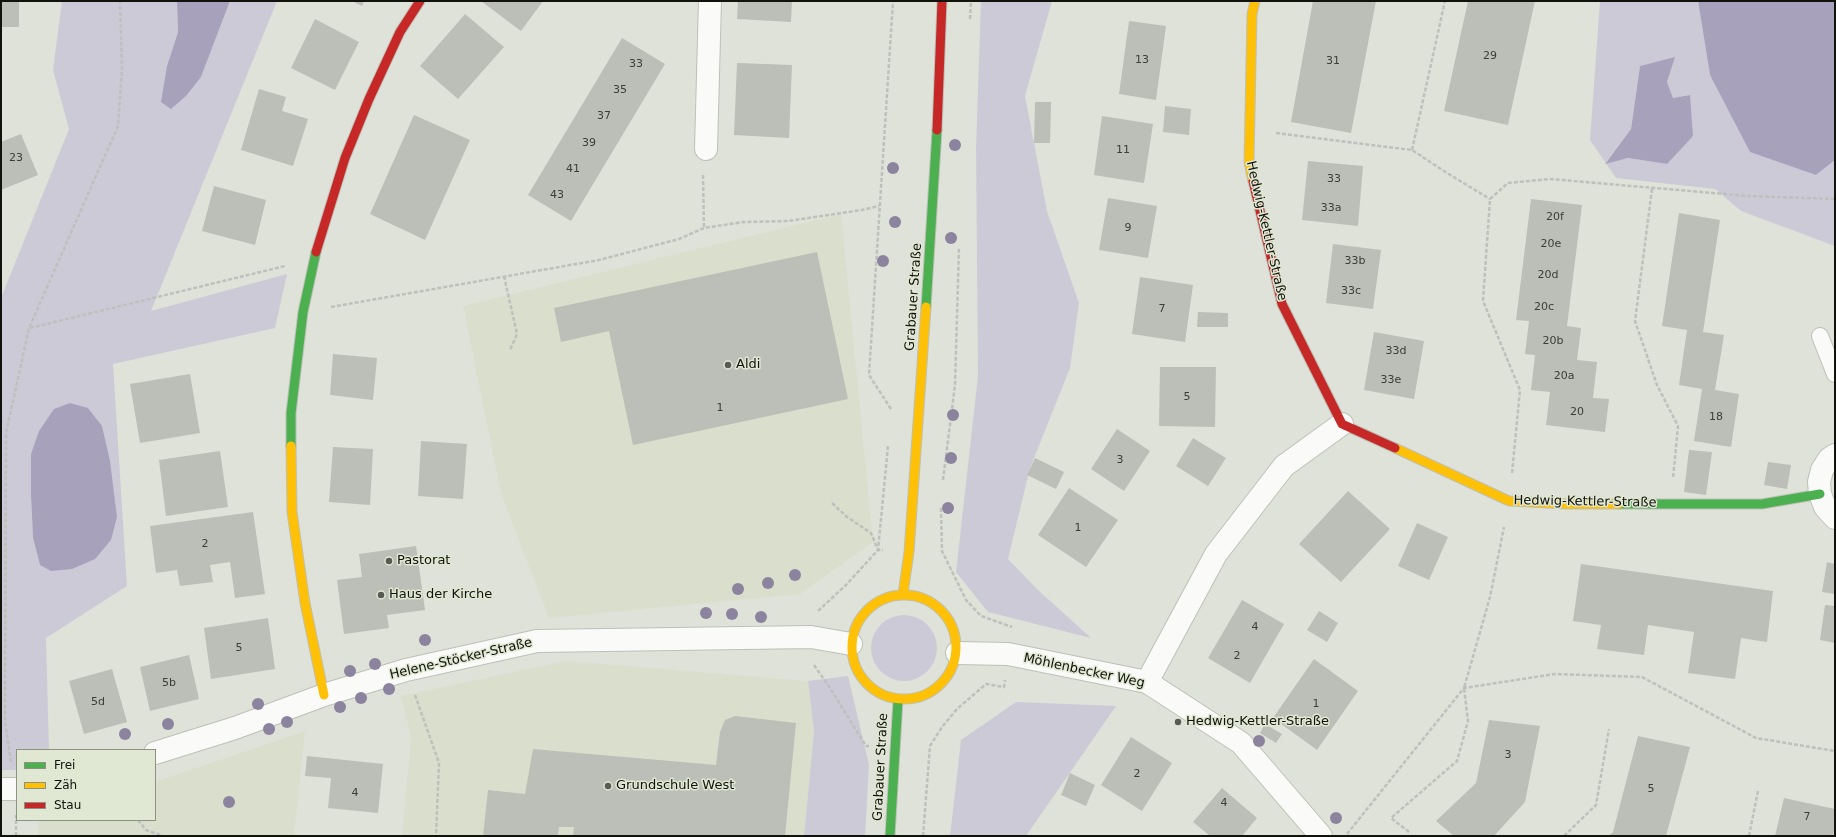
<!DOCTYPE html>
<html>
<head>
<meta charset="utf-8">
<style>
	body { margin:0 }
	#map { position:relative; width:1836px; height:837px; overflow:hidden; background:#dfe2d8; font-family:"DejaVu Sans",sans-serif }
	canvas { display:block }
	.frame { position:absolute; inset:0; border:2px solid #10120b; pointer-events:none }
	.legend { position:absolute; left:16px; top:749px; width:140px; height:72px; box-sizing:border-box; background:#e0e7d3; border:1px solid #8d9283; margin:0; padding:5px 7px; list-style:none; font-size:12px; color:#10120b }
	.legend li { display:flex; align-items:center; gap:8px; height:20px }
	.legend b { width:20px; border:1px solid #8d9283 }
</style>
</head>
<body>
<div id="map">
<canvas width="1836" height="837"></canvas>
<div class="frame"></div>
<ul class="legend">
<li><b style="height:5px;background:#4caf50"></b>Frei</li>
<li><b style="height:5px;background:#ffc107"></b>Zäh</li>
<li><b style="height:5px;background:#c62828"></b>Stau</li>
</ul>
</div>
<script>
const ctx = document.querySelector('canvas').getContext('2d');
ctx.lineJoin = 'round';
function fill(path, color) { ctx.fillStyle = color; ctx.fill(path, 'evenodd'); }
const poly = rows => new Path2D(rows.map(r => 'M' + r).join(''));
function trace(path, color, width, dash) { ctx.strokeStyle = color; ctx.lineWidth = width; ctx.lineCap = dash ? 'butt' : 'round'; ctx.setLineDash(dash || []); ctx.stroke(path); }
function label(font, color, halo, rows, align = 'center') {
  ctx.font = font + ' "DejaVu Sans",sans-serif'; ctx.lineWidth = 3; ctx.setLineDash([]); ctx.textBaseline = 'middle'; ctx.strokeStyle = halo; ctx.fillStyle = color; for (const [text, x, y, turn = 0] of rows) {
    ctx.save(); ctx.translate(x, y); ctx.rotate((+turn || 0) * Math.PI / 180); ctx.textAlign = isNaN(turn) ? turn : align; if (halo) ctx.strokeText(text, 0, 0); ctx.fillText(text, 0, 0); ctx.restore();
  }
}
fill(poly([
	[841,214,873,542,800,594,549,618,501,493,463,306],
	[565,661,808,681,814,731,804,836,402,836,411,737,401,696],
	[305,731,294,836,38,836,39,820,155,820,155,782]
]), '#d9dfcc');
fill(poly([
	[62,1,177,1,178,32,167,66,201,77,230,1,277,1,151,311,287,274,275,328,113,364,127,586,46,638,49,750,17,750,17,770,1,770,1,298,69,129,53,70],
	[31,495,40,565,33,538],
	[981,1,1052,1,1025,96,1047,211,1079,303,1070,368,1030,468,1008,559,1037,589,1091,638,988,612,956,572,978,376,976,149],
	[1600,1,1698,1,1710,75,1816,175,1835,160,1835,246,1741,211,1715,189,1616,178,1590,140],
	[1674,58,1667,82,1673,98,1689,95,1667,164,1628,158,1605,163,1631,129,1640,66],
	'871 648a33 33 0 1 1 66 0a33 33 0 1 1-66 0Z',
	[848,676,869,765,865,836,804,836,814,731,808,681],
	[1016,702,1116,706,1026,836,950,836,961,740]
]), '#cdcad7');
fill(poly([
	[177,1,230,1,201,77,186,96,171,109,161,102,167,66,178,32],
	[1698,1,1835,1,1835,160,1816,175,1750,152,1710,75],
	[1675,57,1667,82,1673,98,1690,95,1693,136,1667,164,1628,158,1605,164,1631,129,1640,66],
	[70,403,88,408,102,426,110,461,117,517,111,540,95,559,72,569,51,571,40,565,33,538,31,495,31,454,39,431,54,409]
]), '#a8a1bc');
fill(poly([
	[1,1,19,1,19,27,1,27],
	[352,1,364,1,362,6],
	[481,1,543,1,521,31],
	[738,1,792,1,791,22,737,19],
	[1313,1,1376,1,1351,133,1291,122],
	[1468,1,1535,1,1508,125,1444,111],
	[465,14,504,47,458,99,420,66],
	[315,19,359,42,335,90,291,68],
	[1129,21,1166,26,1156,100,1119,94],
	[622,38,665,64,571,221,528,195],
	[737,63,792,65,789,138,734,135],
	[259,89,286,97,282,111,308,119,293,166,241,150],
	[1035,102,1051,102,1050,143,1034,143],
	[1165,106,1191,109,1189,135,1163,132],
	[414,115,470,140,425,240,370,214],
	[1102,116,1153,124,1144,183,1094,175],
	[21,134,38,175,1,190,1,142],
	[1308,161,1363,166,1358,226,1302,220],
	[214,186,266,200,255,245,202,231],
	[1108,198,1157,206,1148,258,1099,250],
	[1531,199,1582,205,1567,326,1581,328,1577,360,1597,362,1593,398,1609,399,1605,432,1546,425,1550,392,1531,390,1535,355,1525,354,1529,321,1516,320],
	[1679,213,1720,220,1703,332,1724,335,1715,390,1739,394,1731,447,1694,441,1702,389,1679,385,1687,330,1662,326],
	[1333,244,1381,250,1373,309,1326,303],
	[817,252,848,399,633,445,609,331,561,342,554,308],
	[1140,277,1193,285,1185,342,1132,334],
	[1198,312,1228,313,1228,327,1197,327],
	[1374,332,1424,341,1414,399,1364,390],
	[333,354,377,358,373,400,330,395],
	[1160,367,1216,367,1215,427,1159,426],
	[190,374,200,433,140,443,130,384],
	[1117,429,1150,451,1124,491,1091,469],
	[1193,438,1226,458,1208,486,1176,466],
	[421,441,467,444,463,499,418,496],
	[333,447,373,449,370,505,329,502],
	[1689,450,1712,452,1706,495,1684,492],
	[220,451,228,507,166,516,159,460],
	[1035,458,1064,472,1056,489,1027,475],
	[1768,462,1791,465,1787,489,1764,485],
	[1069,488,1118,520,1086,567,1038,535],
	[1348,491,1390,529,1341,582,1299,544],
	[253,512,265,594,235,598,230,562,210,565,213,582,180,586,177,570,156,573,150,526],
	[1417,523,1448,537,1429,580,1398,566],
	[416,546,425,610,387,615,389,628,344,634,337,580,362,577,359,554],
	[1827,562,1835,564,1835,594,1822,592],
	[1581,564,1773,591,1767,642,1741,638,1735,679,1688,673,1694,632,1648,625,1644,655,1597,649,1601,625,1573,621],
	[1242,600,1284,624,1250,683,1208,658],
	[1825,605,1835,606,1835,643,1820,640],
	[1319,611,1338,623,1327,642,1307,630],
	[268,618,275,669,211,679,204,628],
	[189,655,199,699,150,711,140,667],
	[1314,659,1358,691,1317,750,1273,718],
	[112,669,127,722,84,734,69,681],
	[735,716,796,723,785,836,573,836,574,827,559,827,558,836,483,836,488,790,525,794,533,749,716,765,720,732,725,720],
	[1489,720,1540,726,1525,802,1494,836,1454,836,1436,821,1476,783],
	[1265,724,1282,734,1276,743,1260,733],
	[1638,736,1690,747,1666,836,1609,836,1613,832],
	[1131,737,1172,763,1142,811,1101,785],
	[307,756,383,764,378,813,328,808,331,778,305,776],
	[1070,773,1095,785,1086,806,1061,795],
	[1222,788,1257,818,1242,836,1210,836,1193,822],
	[1784,798,1835,809,1835,826,1833,836,1775,836]
]), '#bcbfb7');
const lane = poly([
	[1820,336,1835,374]
]);
const street = poly([
	[706,149,710,1],
	[1835,455,1829,459,1822,470,1819,482,1820,494,1825,507,1835,518],
	[957,653,1008,654,1147,682,1241,743,1321,836],
	[1147,682,1216,554,1284,466,1342,424],
	[155,753,235,728,324,695,406,670,537,641,811,637,851,644],
	[1,789,17,789]
]);
const fast = poly([
	[926,307,937,130],
	[291,446,291,413,303,312,316,252],
	[1619,504,1762,504,1820,494],
	[890,836,898,700]
]);
const slow = poly([
	[1253,181,1249,162,1252,14,1255,1],
	[291,446,292,512,305,603,324,695],
	[1395,448,1509,501,1567,504,1619,504],
	[903,594,909,552,926,307],
	'852 647a52 52 0 1 1 104 0a52 52 0 1 1-104 0Z'
]);
const jam = poly([
	[937,130,942,1],
	[1253,181,1282,304,1342,424,1395,448],
	[316,252,345,158,369,99,400,32,420,1]
]);
trace(lane, '#bdc0b7', 18);
trace(street, '#bdc0b7', 24);
trace(fast, '#bdc0b7', 11);
trace(slow, '#bdc0b7', 11);
trace(jam, '#bdc0b7', 11);
trace(poly([
	[970,19,971,1],
	[1276,133,1412,150,1447,173,1490,199],
	[1412,150,1445,1],
	[703,175,704,228],
	[1652,189,1635,321,1657,385,1678,426,1673,478],
	[504,276,517,334,510,350],
	[331,307,599,260,679,239,704,228,743,222,788,221,862,210,879,206],
	[30,328,285,266],
	[891,409,869,375,893,1],
	[1512,473,1520,390,1483,301,1490,199,1508,183,1550,179,1748,196,1835,199],
	[943,480,955,385,959,247],
	[832,503,847,517,871,533,878,550,883,550],
	[941,508,942,551,966,600,981,616,1012,627],
	[818,611,846,585,878,550,888,446],
	[814,665,830,688,866,746,869,746],
	[415,695,439,763,436,836],
	[11,762,5,722,6,433,29,328,118,126,122,69,120,1],
	[138,820,146,830,163,836],
	[1409,832,1391,818,1457,761,1468,721,1464,688,1490,597,1504,527],
	[1347,834,1464,688,1555,674,1642,677,1756,738,1835,751],
	[16,836,16,815],
	[923,836,930,746,942,727,957,709,986,684,1004,687,1005,680],
	[1564,836,1596,805,1609,729],
	[1749,836,1758,791]
]), '#bec0bd', 2.5, [4, 2]);
trace(lane, '#fafbf9', 16);
trace(street, '#fafbf9', 22);
trace(fast, '#4caf50', 9);
trace(slow, '#ffc107', 9);
trace(jam, '#c62828', 9);
ctx.fillStyle = '#8c839e';
for (const [x, y] of [
	[955,145],
	[893,168],
	[895,222],
	[951,238],
	[883,261],
	[953,415],
	[951,458],
	[948,508],
	[795,575],
	[768,583],
	[738,589],
	[706,613],
	[732,614],
	[761,617],
	[425,640],
	[375,664],
	[350,671],
	[389,689],
	[361,698],
	[258,704],
	[340,707],
	[287,722],
	[168,724],
	[269,729],
	[125,734],
	[1259,741],
	[229,802],
	[1336,818]
]) { ctx.beginPath(); ctx.arc(x, y, 6, 0, 2 * Math.PI); ctx.fill(); }
for (const [x, y, r, color] of [
	[728,365,4,"#585b53"],
	[389,561,4,"#585b53"],
	[381,595,4,"#585b53"],
	[1178,722,4,"#585b53"],
	[608,786,4,"#585b53"]
]) { const dot = new Path2D(); dot.arc(x, y, r, 0, 2 * Math.PI); ctx.fillStyle = color; ctx.fill(dot); trace(dot, '#e0e7d3', 1.5); }
label('11px', '#3b3d36', null, [
	["29",1490,56],
	["13",1142,60],
	["31",1333,61],
	["33",636,64],
	["35",620,90],
	["37",604,116],
	["39",589,143],
	["11",1123,150],
	["23",16,158],
	["41",573,169],
	["33",1334,179],
	["43",557,195],
	["33a",1331,208],
	["20f",1555,217],
	["9",1128,228],
	["20e",1551,244],
	["33b",1355,261],
	["20d",1548,275],
	["33c",1351,291],
	["20c",1544,307],
	["7",1162,309],
	["20b",1553,341],
	["33d",1396,351],
	["20a",1564,376],
	["33e",1391,380],
	["5",1187,397],
	["1",720,408],
	["20",1577,412],
	["18",1716,417],
	["3",1120,460],
	["1",1078,528],
	["2",205,544],
	["4",1255,627],
	["5",239,648],
	["2",1237,656],
	["5b",169,683],
	["5d",98,702],
	["1",1316,704],
	["3",1508,755],
	["2",1137,774],
	["5",1651,789],
	["4",355,793],
	["4",1224,803],
	["7",1807,817]
]);
label('13px', '#10120b', '#e0e7d3', [
	["Hedwig-Kettler-Straße",1266,231,77],
	["Grabauer Straße",914,297,-86],
	["Hedwig-Kettler-Straße",1585,502,1],
	["Helene-Stöcker-Straße",461,659,-13],
	["Möhlenbecker Weg",1084,671,12],
	["Grabauer Straße",881,767,-87]
]);
label('13px', '#10120b', '#e0e7d3', [
	["Aldi",736,365],
	["Pastorat",397,561],
	["Haus der Kirche",389,595],
	["Hedwig-Kettler-Straße",1186,722],
	["Grundschule West",616,786]
], 'left');
</script>
</body>
</html>
